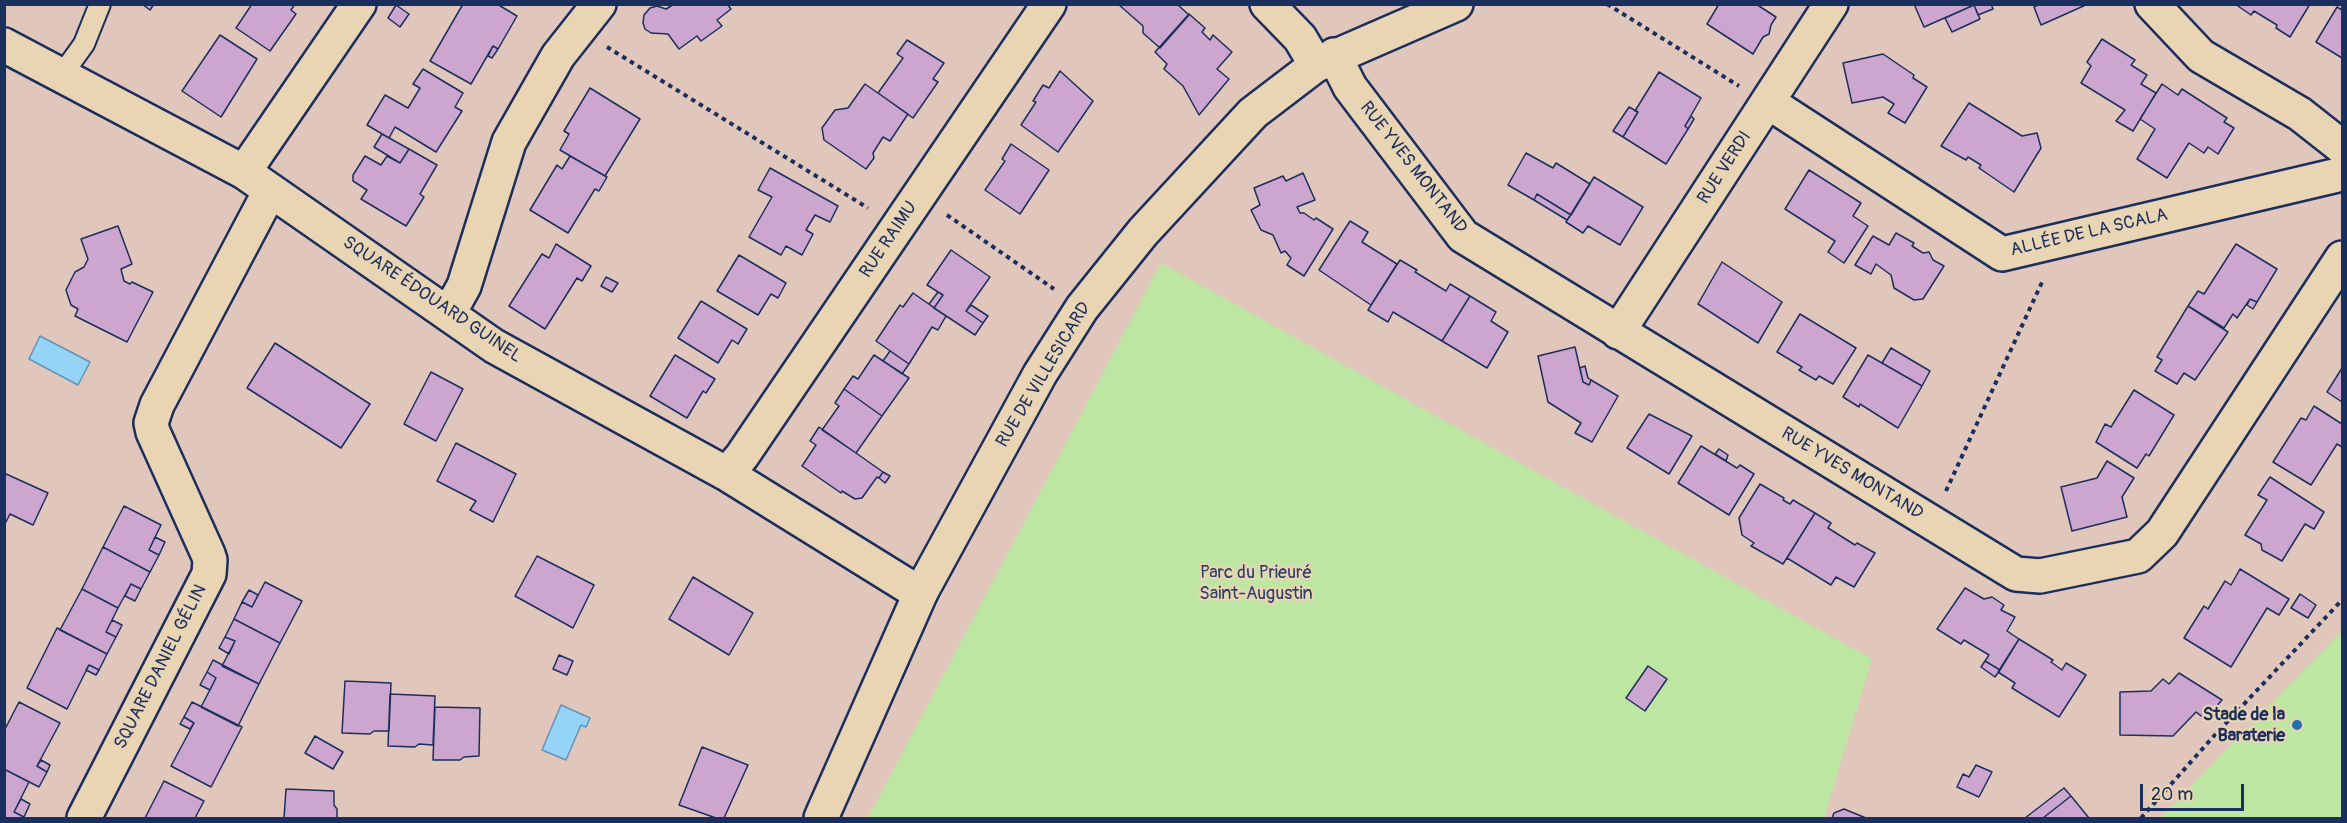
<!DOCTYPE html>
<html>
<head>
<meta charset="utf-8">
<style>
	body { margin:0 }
	#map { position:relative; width:2347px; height:823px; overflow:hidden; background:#e0c6bb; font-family:Pangolin,sans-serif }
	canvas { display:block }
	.frame { position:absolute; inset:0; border:6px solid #1b2f5e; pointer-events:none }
	.scale { position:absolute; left:2140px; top:784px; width:104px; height:27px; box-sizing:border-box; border:3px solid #1b2f5e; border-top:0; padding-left:8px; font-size:18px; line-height:21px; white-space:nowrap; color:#1b2f5e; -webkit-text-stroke:4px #e9d4b3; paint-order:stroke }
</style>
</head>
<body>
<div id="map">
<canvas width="2347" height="823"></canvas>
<div class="frame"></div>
<div class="scale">20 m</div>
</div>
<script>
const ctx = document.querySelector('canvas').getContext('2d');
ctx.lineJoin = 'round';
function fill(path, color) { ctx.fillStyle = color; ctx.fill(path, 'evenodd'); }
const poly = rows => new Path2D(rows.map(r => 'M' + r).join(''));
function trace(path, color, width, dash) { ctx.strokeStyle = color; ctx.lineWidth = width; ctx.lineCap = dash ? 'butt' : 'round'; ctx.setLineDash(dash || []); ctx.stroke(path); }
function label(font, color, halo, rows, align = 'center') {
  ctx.font = font + ' Pangolin,sans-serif'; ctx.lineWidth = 4.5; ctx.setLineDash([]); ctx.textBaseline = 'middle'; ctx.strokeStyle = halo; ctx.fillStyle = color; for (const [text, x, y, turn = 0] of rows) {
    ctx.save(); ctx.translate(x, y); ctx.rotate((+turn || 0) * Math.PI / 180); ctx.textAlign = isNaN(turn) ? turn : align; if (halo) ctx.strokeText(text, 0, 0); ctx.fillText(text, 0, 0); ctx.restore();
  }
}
fill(poly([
	[1161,263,1872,659,1824,818,868,818],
	[2342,631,2342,818,2160,818]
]), '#bde6a2');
const water = poly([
	[40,336,90,362,78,385,29,359,40,336],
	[561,705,590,718,586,727,581,725,566,760,542,750,561,705]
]);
fill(water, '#96d4f7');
trace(water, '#6592ba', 1.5);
const building = poly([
	[142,4,154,4,150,10,142,4],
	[252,4,295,4,291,10,296,14,270,51,236,28,252,4],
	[463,4,497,4,517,16,498,49,493,46,471,84,430,61,463,4],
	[670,4,727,4,731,9,717,20,722,26,701,41,697,36,679,49,668,34,651,33,645,29,643,23,644,15,650,8,657,6,666,9,671,6,670,4],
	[1118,4,1177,4,1189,15,1160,48,1143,33,1143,26,1118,4],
	[1719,4,1756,4,1776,17,1771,25,1769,34,1763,37,1753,54,1707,24,1719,4],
	[1914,4,1991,4,1993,9,1978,15,1974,5,1924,27,1914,4],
	[2040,4,2088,4,2041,25,2034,7,2040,4],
	[2235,4,2310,4,2290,37,2276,28,2277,25,2254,11,2251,15,2235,4],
	[396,5,409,14,400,27,388,18,396,5],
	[1974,5,1980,19,1952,32,1945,18,1974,5],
	[2337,7,2342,10,2342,58,2316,42,2337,7],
	[1189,14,1205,28,1202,32,1210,40,1213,35,1232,52,1217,69,1229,79,1199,115,1183,86,1164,69,1167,64,1155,52,1189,14],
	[220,35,257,59,221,117,182,91,220,35],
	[2102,39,2135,60,2131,65,2147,75,2141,84,2156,93,2133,131,2116,121,2125,110,2081,83,2091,66,2087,62,2102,39],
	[907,40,944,63,933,79,938,82,913,118,878,93,903,58,897,54,907,40],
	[493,46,498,49,492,58,488,56,493,46],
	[1883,54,1914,75,1913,78,1927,87,1905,123,1888,113,1894,104,1883,97,1852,103,1843,63,1883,54],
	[423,69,463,93,455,107,462,111,436,152,395,127,389,138,367,125,385,95,408,108,420,88,413,84,423,69],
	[1060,71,1093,101,1058,152,1021,125,1036,102,1033,101,1043,85,1049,88,1060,71],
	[1659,72,1701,98,1685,126,1688,129,1666,164,1623,137,1638,112,1635,111,1659,72],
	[865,84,908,114,890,141,883,137,873,153,874,158,866,169,824,140,822,128,835,110,848,108,865,84],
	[2162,84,2178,95,2182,89,2227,118,2224,122,2234,128,2218,154,2208,147,2204,153,2189,143,2167,178,2137,159,2155,129,2140,119,2162,84],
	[590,88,640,119,605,176,560,150,569,134,564,131,590,88],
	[1969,103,2022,136,2037,133,2041,148,2014,192,1979,168,1981,165,1968,157,1966,160,1941,146,1969,103],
	[1629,107,1638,112,1623,137,1613,131,1629,107],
	[1691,116,1694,119,1688,129,1685,126,1691,116],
	[382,134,409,149,400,163,374,147,382,134],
	[1011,144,1049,170,1020,214,985,190,1005,161,1002,159,1011,144],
	[409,149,437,165,420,194,424,197,406,226,361,199,367,190,353,181,353,175,365,156,381,165,387,156,400,163,409,149],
	[1526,153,1553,168,1556,163,1590,184,1571,215,1537,194,1534,200,1508,185,1526,153],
	[570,156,607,177,599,191,595,189,568,233,530,210,557,165,562,169,570,156],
	[770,168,838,206,830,222,815,215,806,230,813,234,802,255,786,246,781,255,749,237,772,197,758,190,770,168],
	[1809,170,1861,203,1853,216,1868,226,1844,263,1828,252,1835,241,1785,209,1809,170],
	[1303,173,1315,200,1297,207,1300,213,1304,213,1314,220,1316,218,1333,229,1304,276,1287,265,1291,258,1285,251,1281,253,1273,235,1261,230,1251,210,1260,205,1254,188,1283,176,1286,181,1303,173],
	[1594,177,1643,207,1620,245,1588,226,1583,233,1566,222,1594,177],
	[1537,194,1571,215,1567,220,1534,200,1537,194],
	[1350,221,1368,232,1362,242,1397,264,1371,305,1319,270,1350,221],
	[118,226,132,264,121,269,124,281,130,284,132,282,153,292,127,342,75,316,78,309,71,305,66,290,75,272,84,267,88,259,81,239,118,226],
	[1896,233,1914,243,1912,246,1923,253,1929,252,1933,260,1944,266,1923,299,1914,300,1894,288,1891,275,1876,264,1871,274,1855,265,1873,236,1889,245,1896,233],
	[556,244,591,266,582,281,577,278,545,329,509,306,542,254,549,258,556,244],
	[2236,244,2277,269,2257,302,2250,299,2237,318,2233,314,2224,328,2188,306,2198,291,2204,294,2236,244],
	[951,250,990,277,966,311,983,323,975,335,934,308,943,295,927,285,951,250],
	[739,255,786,283,778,298,771,294,758,315,717,291,739,255],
	[1400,260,1417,270,1415,272,1446,291,1450,284,1470,296,1442,341,1393,312,1388,322,1368,310,1400,260],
	[1722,262,1782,302,1758,343,1698,304,1722,262],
	[606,277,618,283,612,292,601,286,606,277],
	[938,292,943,295,934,308,929,304,938,292],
	[913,293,946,316,938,330,932,327,909,364,876,341,900,305,903,307,913,293],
	[1470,296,1496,312,1491,321,1508,332,1487,368,1442,341,1470,296],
	[2250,299,2257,302,2253,309,2247,305,2250,299],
	[701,301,747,329,738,344,732,340,718,363,678,338,701,301],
	[971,305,988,316,983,323,966,311,971,305],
	[2188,306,2228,332,2195,380,2184,373,2177,384,2155,371,2162,360,2157,357,2188,306],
	[1800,314,1856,348,1833,384,1819,376,1816,380,1799,370,1802,367,1777,352,1800,314],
	[275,343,370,404,341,448,247,388,275,343],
	[1575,347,1583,382,1589,385,1591,380,1618,396,1592,442,1575,433,1581,423,1548,402,1538,356,1575,347],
	[1891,348,1930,371,1922,386,1882,363,1891,348],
	[890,351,909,364,902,374,883,361,890,351],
	[675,355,715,379,706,393,703,391,687,418,650,396,675,355],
	[874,355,909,378,882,416,844,389,853,376,858,379,874,355],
	[1868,355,1922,386,1898,428,1860,404,1859,407,1843,397,1868,355],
	[1585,366,1588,378,1591,380,1589,385,1583,382,1580,368,1585,366],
	[2342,368,2342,402,2327,392,2342,368],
	[431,372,463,389,436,441,404,424,431,372],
	[844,389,882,416,856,453,822,430,839,406,835,403,844,389],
	[2134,390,2174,415,2149,456,2146,454,2137,468,2096,442,2105,424,2111,427,2134,390],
	[2314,406,2342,424,2342,447,2337,444,2311,485,2273,462,2301,418,2306,420,2314,406],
	[1649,414,1692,436,1669,474,1627,448,1649,414],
	[819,427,883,472,879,478,877,477,862,498,855,499,842,491,841,493,802,466,816,445,810,441,819,427],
	[456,443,516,474,493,522,470,510,476,501,437,481,456,443],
	[1701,446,1737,468,1740,465,1754,474,1729,515,1678,483,1701,446],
	[1719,449,1728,455,1726,461,1715,454,1719,449],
	[2107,461,2134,478,2122,497,2127,517,2072,531,2061,487,2097,478,2107,461],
	[883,472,890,476,885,483,879,478,883,472],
	[4,473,48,493,33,525,10,514,4,526,4,473],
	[2270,477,2324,512,2314,529,2305,524,2282,561,2262,550,2261,544,2245,535,2267,500,2258,495,2270,477],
	[1760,484,1784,498,1783,500,1790,504,1793,500,1815,513,1783,564,1751,546,1754,543,1742,535,1739,518,1760,484],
	[124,506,161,525,149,550,159,555,150,572,103,547,124,506],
	[1815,513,1831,523,1828,528,1855,545,1857,543,1875,553,1854,587,1836,577,1831,585,1787,558,1815,513],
	[155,537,165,542,159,555,149,550,155,537],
	[103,547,150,572,141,589,131,584,118,608,82,589,103,547],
	[537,556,594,585,573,628,515,596,537,556],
	[2240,569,2289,599,2279,615,2267,608,2231,667,2184,638,2204,606,2208,609,2225,581,2231,585,2240,569],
	[693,577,753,613,729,655,669,619,693,577],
	[265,582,302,601,280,643,234,619,242,602,252,607,265,582],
	[131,584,141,589,135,601,125,596,131,584],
	[1965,588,1984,599,1992,597,2004,605,2001,610,2015,617,2007,631,2019,639,2000,670,1985,661,1989,655,1964,640,1961,644,1937,629,1965,588],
	[82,589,118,608,106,632,116,637,107,654,60,630,82,589],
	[249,590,258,595,252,607,242,602,249,590],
	[2300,594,2316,605,2308,618,2291,608,2300,594],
	[234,619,280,643,259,684,222,666,235,641,225,637,234,619],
	[112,620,122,625,116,637,106,632,112,620],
	[57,628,107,654,99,670,89,665,67,709,27,688,57,628],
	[225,637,235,641,229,654,219,648,225,637],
	[2019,639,2053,660,2051,662,2062,670,2066,663,2086,675,2059,717,2012,688,2015,683,1998,672,2019,639],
	[559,655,573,661,567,675,553,669,559,655],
	[213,660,259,684,238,726,201,707,216,678,207,672,213,660],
	[1985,661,2000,670,1995,677,1981,667,1985,661],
	[89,665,99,670,96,675,86,670,89,665],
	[1648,666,1667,679,1645,711,1626,698,1648,666],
	[207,672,216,678,210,690,200,685,207,672],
	[2179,673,2222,700,2205,719,2196,712,2173,736,2120,735,2120,692,2151,691,2163,679,2169,684,2179,673],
	[345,681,391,683,389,731,374,731,370,734,342,733,345,681],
	[390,694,435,696,433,745,419,744,415,747,388,746,390,694],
	[19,702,60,723,37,766,47,772,39,787,4,769,4,731,19,702],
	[192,702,242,727,211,787,171,766,194,723,184,717,192,702],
	[435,707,480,708,479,756,464,757,460,760,433,760,435,707],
	[184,717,194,723,190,729,180,724,184,717],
	[315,736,343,752,333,769,305,753,315,736],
	[702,747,748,765,724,818,716,818,679,805,702,747],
	[41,760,50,765,47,772,37,766,41,760],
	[1976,765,1992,772,1979,797,1957,787,1963,774,1969,777,1976,765],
	[4,769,29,782,14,812,24,817,23,818,4,818,4,769],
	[164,781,204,801,195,818,145,818,164,781],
	[2064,788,2071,796,2043,818,2025,818,2064,788],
	[286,789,334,791,334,805,337,809,337,818,284,818,286,789],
	[2071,796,2089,818,2043,818,2071,796],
	[21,799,30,804,24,817,14,812,21,799],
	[1844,809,1866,818,1832,818,1834,813,1844,809]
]);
fill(building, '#cca6ce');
trace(building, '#1b2f5e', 1.5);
const service = poly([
	[61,76,84,44,100,4]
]);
const minor = poly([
	[1267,4,1300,38,1316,65],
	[2152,4,2201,56,2300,114,2342,147],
	[4,45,244,172,494,346,727,474,906,585,921,592],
	[1334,55,1350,87,1463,236,2016,574,2040,576,2138,556,2162,533,2342,258],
	[1768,102,2002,254,2342,174],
	[244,172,359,4],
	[449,313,464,286,509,142,558,56,599,4],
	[1618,332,1831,4],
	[727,474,742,456,1049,4],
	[84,818,209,574,210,560,208,554,153,432,151,423,157,405,270,191]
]);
const tertiary = poly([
	[821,818,921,592,1040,374,1082,308,1143,232,1253,113,1316,65,1456,4]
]);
trace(service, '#1b2f5e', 24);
trace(minor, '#1b2f5e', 38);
trace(tertiary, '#1b2f5e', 38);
trace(poly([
	[1607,4,1739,86],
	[607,47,868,208],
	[947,215,1054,289],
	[1946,491,2043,280],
	[2141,818,2213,737,2342,600]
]), '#1b2f5e', 4, [4.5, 4.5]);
trace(service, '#e9d4b3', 20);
trace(minor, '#e9d4b3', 33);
trace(tertiary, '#e9d4b3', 33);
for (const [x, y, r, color] of [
	[2297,725,6,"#1f6fb2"]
]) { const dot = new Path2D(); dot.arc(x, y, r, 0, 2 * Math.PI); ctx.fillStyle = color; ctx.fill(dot); trace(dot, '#e9d4b3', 2); }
label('18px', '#1b2f5e', '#e9d4b3', [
	["RUE YVES MONTAND",1413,168,52],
	["RUE VERDI",1725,168,-57],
	["ALLÉE DE LA SCALA",2089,233,-13],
	["RUE RAIMU",889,240,-56],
	["SQUARE ÉDOUARD GUINEL",432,300,34],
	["RUE DE VILLESICARD",1044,375,-59],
	["RUE YVES MONTAND",1852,474,31],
	["SQUARE DANIEL GÉLIN",161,667,-63]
]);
label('18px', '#2b4165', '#e9d4b3', [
	["Parc du Prieuré",1256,573],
	["Saint-Augustin",1256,594]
]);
label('bold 18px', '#1b2f5e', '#e9d4b3', [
	["Stade de la",2285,715],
	["Baraterie",2285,736]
], 'right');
</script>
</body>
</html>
